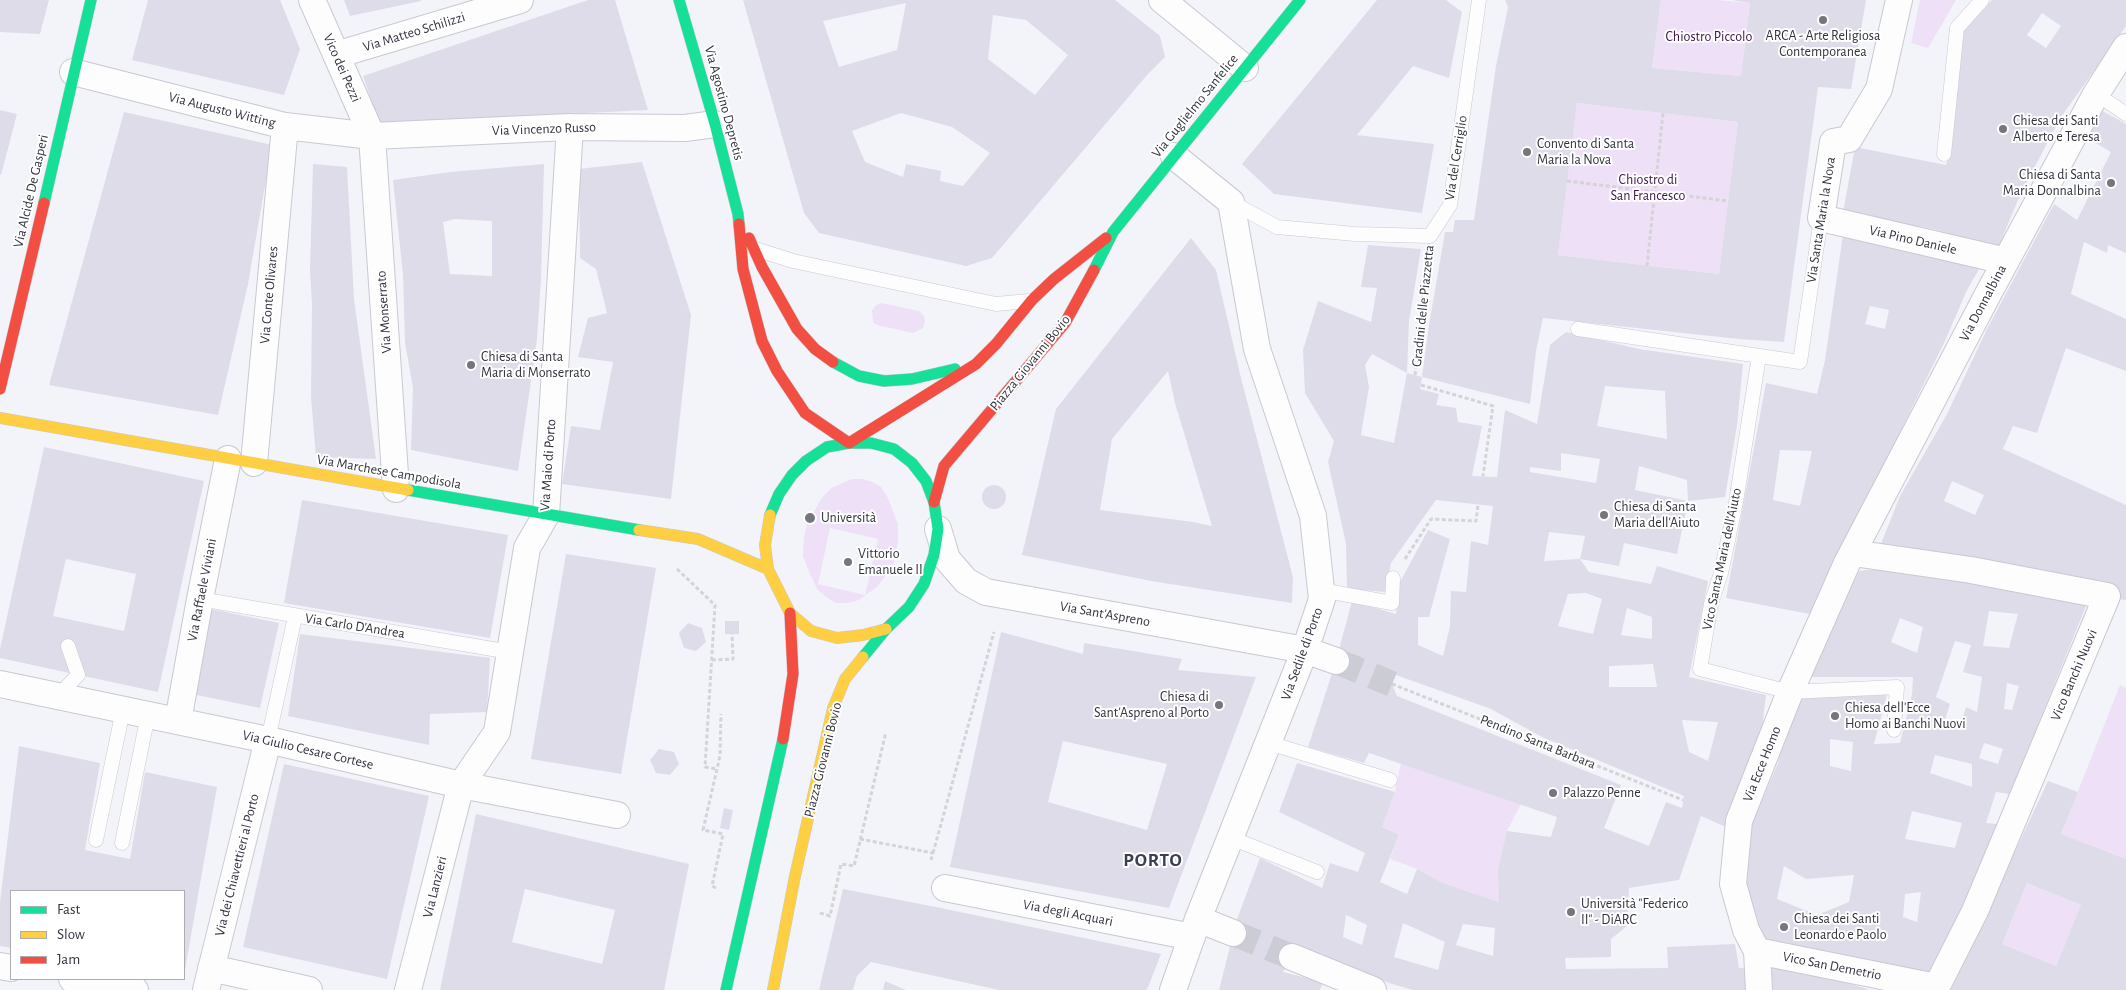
<!DOCTYPE html>
<html>
<head>
<meta charset="utf-8">
<style>
	body { margin:0 }
	#map { position:relative; width:2126px; height:990px; overflow:hidden; background:#f3f4fa; font-family:"Alegreya Sans",sans-serif }
	canvas { display:block }
	.legend { position:absolute; left:10px; top:890px; width:175px; height:90px; box-sizing:border-box; background:#fff; border:1px solid #adadb1; margin:0; padding:6px 9px; list-style:none; font-size:15px; color:#31333d }
	.legend li { display:flex; align-items:center; gap:10px; height:25px }
	.legend b { width:25px; border:1px solid #adadb1 }
</style>
</head>
<body>
<div id="map">
<canvas width="2126" height="990"></canvas>
<ul class="legend">
<li><b style="height:6px;background:#16e098"></b>Fast</li>
<li><b style="height:6px;background:#ffcf43"></b>Slow</li>
<li><b style="height:6px;background:#f24e42"></b>Jam</li>
</ul>
</div>
<script>
const ctx = document.querySelector('canvas').getContext('2d');
ctx.lineJoin = 'round';
function fill(path, color) { ctx.fillStyle = color; ctx.fill(path, 'evenodd'); }
const poly = rows => new Path2D(rows.map(r => 'M' + r).join(''));
function trace(path, color, width, dash) { ctx.strokeStyle = color; ctx.lineWidth = width; ctx.lineCap = dash ? 'butt' : 'round'; ctx.setLineDash(dash || []); ctx.stroke(path); }
function label(font, color, halo, rows, align = 'center') {
  ctx.font = font + ' "Alegreya Sans",sans-serif'; ctx.lineWidth = 4; ctx.setLineDash([]); ctx.textBaseline = 'middle'; ctx.strokeStyle = halo; ctx.fillStyle = color; for (const [text, x, y, turn = 0] of rows) {
    ctx.save(); ctx.translate(x, y); ctx.rotate((+turn || 0) * Math.PI / 180); ctx.textAlign = isNaN(turn) ? turn : align; if (halo) ctx.strokeText(text, 0, 0); ctx.fillText(text, 0, 0); ctx.restore();
  }
}
fill(poly([
	[1661,0,1717,0,1750,3,1741,76,1652,68],
	[1920,0,1956,0,1928,48,1911,43],
	[1577,103,1738,122,1719,274,1558,255],
	[882,303,919,311,924,316,925,322,923,328,913,333,877,325,873,322,872,311,876,305],
	[852,479,862,479,872,482,881,487,887,496,898,524,898,542,893,565,878,586,859,600,847,603,836,603,826,597,817,589,809,572,803,556,804,536,807,525,821,499,831,488],
	[830,528,878,539,865,595,818,584],
	[2120,685,2126,688,2126,859,2061,834],
	[1401,763,1521,804,1507,831,1499,902,1443,883,1417,869,1390,859,1399,835,1382,827,1395,792],
	[2027,883,2081,905,2056,966,2002,944]
]), '#eee0f7');
fill(poly([
	[0,0,49,0,40,34,0,32],
	[148,0,280,0,300,49,284,95,132,60],
	[344,0,421,0,421,1,350,16],
	[588,0,615,0,648,110,379,123,363,76],
	[743,0,1115,0,1160,36,1165,57,1148,74,992,258,966,266,819,233,804,213],
	[906,3,897,50,839,67,823,21],
	[993,15,1026,20,1068,55,1035,95,988,59],
	[901,113,952,127,990,153,963,186,940,181,941,171,906,164,903,177,865,162,852,131],
	[1377,0,1446,0,1462,12,1449,78,1413,66,1357,135,1434,144,1422,213,1274,194,1242,164],
	[1505,0,1661,0,1652,68,1741,76,1750,3,1732,0,1866,0,1851,89,1818,87,1784,342,1739,339,1543,318,1536,351,1530,404,1422,377,1429,325,1445,232,1453,232,1455,220,1474,220,1496,66,1508,7],
	[1577,103,1738,122,1719,274,1558,255],
	[1992,0,2126,0,2126,26,2061,117,2021,193,1998,248,1933,229,1843,212,1855,147,1946,165,1951,141,1964,29],
	[2042,13,2061,26,2046,48,2027,35],
	[2099,109,2126,124,2126,253,2108,245,2107,253,2084,242,2071,294,2126,319,2126,371,2066,348,2037,433,2013,426,2003,449,2126,505,2126,600,2117,599,2120,593,1967,558,1879,549,1900,496,1947,414,1988,327,2054,204,2077,220,2111,152,2084,136],
	[1952,481,1984,495,1975,515,1944,501],
	[0,110,17,114,1,175,0,175],
	[124,112,272,145,248,284,218,415,49,385],
	[642,162,691,315,671,499,562,484,571,426,600,430,613,362,578,357,588,318,607,313,596,269,580,258,579,169],
	[313,164,347,167,354,299,376,459,316,457,311,397,312,304,310,271],
	[544,164,541,279,537,339,518,471,411,450,413,388,405,343,403,275,393,180,450,172],
	[455,219,492,221,492,276,450,274,443,222],
	[1843,234,1982,264,1967,290,1945,341,1872,489,1815,615,1726,598,1766,383,1817,394,1825,360],
	[1870,306,1889,310,1885,329,1865,324],
	[1780,450,1812,451,1800,506,1773,500],
	[1191,238,1216,270,1241,378,1293,577,1292,603,1151,581,1022,555,1056,409],
	[1168,371,1175,403,1212,526,1193,522,1100,510,1112,439],
	[1368,245,1421,249,1409,321,1407,373,1422,377,1420,389,1439,394,1436,405,1456,408,1458,422,1482,426,1472,476,1497,477,1505,410,1537,424,1550,345,1566,332,1639,349,1743,364,1737,425,1725,497,1688,501,1687,480,1639,466,1635,490,1688,501,1677,554,1624,543,1619,566,1580,559,1589,572,1651,584,1657,566,1708,581,1689,677,1766,695,1762,728,1726,827,1701,816,1679,880,1629,888,1627,926,1611,939,1611,957,1565,958,1566,969,1668,968,1667,947,1735,944,1739,968,1746,968,1747,990,1413,990,1389,983,1298,946,1283,972,1323,982,1320,990,1219,990,1237,919,1260,858,1322,888,1330,863,1358,872,1365,853,1279,812,1297,763,1395,792,1382,827,1399,835,1380,882,1407,894,1417,869,1443,883,1499,902,1498,870,1507,831,1551,837,1557,817,1369,753,1364,763,1308,747,1336,661,1352,601,1396,614,1399,584,1428,530,1450,539,1429,617,1418,617,1418,645,1443,656,1450,626,1451,591,1466,592,1471,541,1488,545,1493,506,1436,500,1391,563,1386,592,1347,589,1346,544,1328,462,1334,441,1305,393,1303,350,1318,301,1371,322,1377,288,1361,287],
	[1372,354,1407,373,1394,443,1361,435,1369,387,1365,365],
	[1605,386,1665,391,1667,439,1597,426],
	[1561,453,1600,459,1596,483,1530,472,1530,467,1561,471],
	[1549,532,1585,536,1580,559,1544,561],
	[1586,593,1602,599,1593,634,1558,626,1568,594],
	[1627,608,1652,617,1652,639,1621,635],
	[1653,664,1657,687,1609,687,1609,666],
	[1396,675,1491,709,1542,737,1684,796,1682,808,1666,802,1649,846,1604,828,1621,785,1397,696,1392,684],
	[1682,720,1718,722,1708,761,1689,752],
	[1346,915,1367,925,1362,945,1343,937],
	[1403,923,1445,942,1438,970,1394,957],
	[1463,924,1495,928,1493,956,1456,945],
	[44,447,204,481,158,692,0,658,0,649],
	[66,559,136,574,124,631,53,616],
	'982 497a12 12 0 1 1 24 0a12 12 0 1 1-24 0Z',
	[302,500,508,535,490,638,284,603],
	[566,554,656,568,621,774,531,759],
	[1877,569,1969,580,2088,601,2010,794,1996,792,1986,823,1998,824,1934,976,1759,939,1743,885,1750,829,1778,763,1783,734,1793,698,1887,695,1874,744,1900,743,1912,695,1913,677,1808,677,1859,571],
	[1989,611,2018,614,2009,648,1983,646],
	[1900,618,1923,627,1917,653,1891,642],
	[1955,641,1971,645,1963,672,1982,677,1977,712,1966,707,1959,730,1943,726,1950,704,1936,697],
	[2007,683,2019,686,2012,710,2004,709],
	[1830,739,1853,742,1851,771,1830,766],
	[1984,743,2003,749,1998,764,1979,758],
	[1935,755,1972,764,1972,787,1930,773],
	[1912,811,1962,823,1955,848,1905,839],
	[1784,866,1806,879,1854,875,1849,902,1817,915,1777,899],
	[1921,892,1917,922,1903,917,1905,894],
	[211,609,279,623,260,708,192,694],
	[725,621,739,621,739,634,725,634],
	[688,623,702,628,706,642,696,651,684,648,679,633],
	[1001,632,1083,654,1084,643,1182,659,1178,670,1256,677,1169,908,950,867],
	[1063,741,1167,764,1147,830,1048,802],
	[300,634,490,658,487,712,430,714,429,745,288,716],
	[19,746,100,763,85,850,130,859,145,772,217,787,185,970,184,891,11,891,11,948,0,946,0,902],
	[659,749,674,752,679,764,670,775,656,773,650,760],
	[284,764,429,796,387,979,243,947],
	[2048,781,2078,792,2061,834,2126,859,2126,990,1950,990],
	[2027,883,2081,905,2056,966,2002,944],
	[724,808,733,810,729,830,720,828],
	[476,814,689,864,664,990,440,990],
	[525,889,615,910,602,964,512,942],
	[843,889,941,908,1161,954,1147,990,999,990,871,962,857,976,853,990,819,990],
	[1769,965,1842,981,1870,990,1769,990],
	[885,981,906,990,883,990]
]), '#dedce9');
trace(poly([
	[1336,661,1392,684],
	[1233,933,1292,957]
]), '#cccdd4', 26, [26, 13]);
const lane = poly([
	[2096,94,2126,114],
	[1944,154,1957,28,1982,0],
	[1231,202,1277,227,1355,234,1430,236,1450,205,1479,0],
	[755,249,793,261,996,304,1029,301],
	[1578,329,1800,362,1821,218],
	[1759,356,1736,502,1721,573,1711,604,1700,669,1790,692,1897,687,1894,730],
	[1321,590,1392,603,1393,578],
	[200,599,510,652],
	[58,696,78,675,68,646],
	[268,740,295,617],
	[1269,743,1390,780],
	[1231,838,1317,872],
	[96,840,123,710],
	[122,843,148,715]
]);
const street = poly([
	[312,0,372,136,396,489],
	[1162,0,1245,68],
	[1899,0,1879,89,1849,139,1833,142,1821,218,2006,261],
	[336,55,520,0],
	[73,72,285,126,372,136,570,127,685,128,715,124],
	[254,463,285,126],
	[938,529,947,559,966,581,986,592,1305,650,1336,661],
	[1853,553,1971,570,2107,596,1975,911,1935,990],
	[0,684,268,740,461,785,617,815],
	[178,721,200,599,228,459],
	[945,888,1192,937],
	[1198,919,1233,933],
	[1757,951,1936,987],
	[1292,957,1373,990],
	[0,966,11,968],
	[211,968,309,990],
	[72,979,135,990],
	[206,990,268,740],
	[408,990,461,785,497,732,527,548,546,515,570,127],
	[1173,990,1198,919,1305,650,1322,599,1313,516,1257,349,1231,202,1174,156],
	[1759,990,1757,951,1746,930,1733,884,1739,821,1790,692,1847,563,1987,296,2096,94,2126,47]
]);
const fast = poly([
	[679,0,715,124,738,214,739,224],
	[44,203,91,0],
	[1094,270,1113,232,1300,0],
	[833,362,859,376,884,381,912,379,955,369],
	[408,490,639,530],
	[770,515,779,494,792,475,806,461,827,447,849,443,871,443,894,449,912,463,926,481,934,502,938,529,934,555,924,584,909,607,886,629,863,657],
	[726,990,783,739]
]);
const slow = poly([
	[0,418,408,490],
	[770,515,765,545,768,569,790,613,811,631,837,638,863,635,886,629],
	[639,530,698,539,768,569],
	[773,990,795,876,833,708,845,679,863,657]
]);
const jam = poly([
	[739,224,743,269,762,341,777,371,805,413,849,443],
	[749,238,762,267,797,329,815,349,833,362],
	[0,389,44,203],
	[849,443,976,364,996,344,1032,300,1054,279,1106,238],
	[934,502,944,466,1065,323,1094,270],
	[783,739,793,674,790,613]
]);
trace(lane, '#c8c9d1', 15);
trace(street, '#c8c9d1', 28);
trace(fast, '#c8c9d1', 12);
trace(slow, '#c8c9d1', 12);
trace(jam, '#c8c9d1', 12);
trace(poly([
	[1567,181,1728,201],
	[1647,266,1663,113],
	[1415,375,1427,259],
	[1421,385,1493,406,1483,476],
	[1405,559,1431,519,1476,521,1478,505],
	[677,569,715,605,705,767,717,769],
	[712,660,733,659,732,634],
	[1392,684,1683,800],
	[860,839,933,853,931,860],
	[933,853,994,632],
	[716,888,712,886,723,834,703,830,720,756,721,714],
	[820,913,830,916,841,864,854,866,886,732]
]), '#d4d4d7', 3, [4, 2.5]);
trace(lane, '#fdfdfe', 14);
trace(street, '#fdfdfe', 26);
trace(fast, '#16e098', 11);
trace(slow, '#ffcf43', 11);
trace(jam, '#f24e42', 11);
for (const [x, y, r, color] of [
	[1823,20,5,"#75777f"],
	[2003,129,5,"#75777f"],
	[1527,152,5,"#75777f"],
	[2111,183,5,"#75777f"],
	[471,365,5,"#75777f"],
	[1604,515,5,"#75777f"],
	[810,518,6,"#75777f"],
	[848,562,5,"#75777f"],
	[1219,705,5,"#75777f"],
	[1835,716,5,"#75777f"],
	[1553,793,5,"#75777f"],
	[1571,912,5,"#75777f"],
	[1784,927,5,"#75777f"]
]) { const dot = new Path2D(); dot.arc(x, y, r, 0, 2 * Math.PI); ctx.fillStyle = color; ctx.fill(dot); trace(dot, '#fff', 2); }
label('14px', '#31333d', '#fff', [
	["Via Matteo Schilizzi",414,32,-17],
	["Vico dei Pezzi",342,68,66],
	["Via Agostino Depretis",724,103,75],
	["Via Guglielmo Sanfelice",1195,106,-51],
	["Via Augusto Witting",222,110,14],
	["Via Vincenzo Russo",544,129,-2],
	["Via del Cerriglio",1456,158,-81],
	["Via Alcide De Gasperi",31,191,-77],
	["Via Santa Maria la Nova",1821,220,-81],
	["Via Pino Daniele",1913,240,13],
	["Via Conte Olivares",269,295,-85],
	["Via Donnalbina",1983,303,-62],
	["Gradini delle Piazzetta",1423,306,-84],
	["Via Monserrato",384,312,-94],
	["Piazza Giovanni Bovio",1030,363,-51],
	["Via Maio di Porto",548,465,-86],
	["Via Marchese Campodisola",389,472,10],
	["Vico Santa Maria dell'Aiuto",1722,559,-78],
	["Via Raffaele Viviani",202,590,-79],
	["Via Sant'Aspreno",1105,614,10],
	["Via Carlo D'Andrea",355,626,9],
	["Via Sedile di Porto",1302,654,-70],
	["Vico Banchi Nuovi",2074,675,-67],
	["Pendino Santa Barbara",1538,742,22],
	["Via Giulio Cesare Cortese",308,750,13],
	["Piazza Giovanni Bovio",823,760,-76],
	["Via Ecce Homo",1762,764,-68],
	["Via dei Chiavettieri al Porto",237,865,-76],
	["Via Lanzieri",435,887,-76],
	["Via degli Acquari",1068,913,11],
	["Vico San Demetrio",1832,966,11]
]);
label('14px', '#31333d', '#fff', [
	["ARCA - Arte Religiosa",1823,36,"center"],
	["Contemporanea",1823,52,"center"],
	["Chiesa dei Santi",2013,121],
	["Alberto e Teresa",2013,137],
	["Convento di Santa",1537,144],
	["Maria la Nova",1537,160],
	["Chiesa di Santa",2101,175,"right"],
	["Maria Donnalbina",2101,191,"right"],
	["Chiesa di Santa",481,357],
	["Maria di Monserrato",481,373],
	["Chiesa di Santa",1614,507],
	["Maria dell'Aiuto",1614,523],
	["Università",821,518],
	["Vittorio",858,554],
	["Emanuele II",858,570],
	["Chiesa di",1209,697,"right"],
	["Sant'Aspreno al Porto",1209,713,"right"],
	["Chiesa dell'Ecce",1845,708],
	["Homo ai Banchi Nuovi",1845,724],
	["Palazzo Penne",1563,793],
	["Università \"Federico",1581,904],
	["II\" - DiARC",1581,920],
	["Chiesa dei Santi",1794,919],
	["Leonardo e Paolo",1794,935]
], 'left');
label('14px', '#3d144b', '#fff', [
	["Chiostro Piccolo",1709,37],
	["Chiostro di",1648,180],
	["San Francesco",1648,196]
]);
ctx.letterSpacing = '1px';
label('bold 19px', '#3c4054', '#fff', [
	["PORTO",1153,860]
]);
ctx.letterSpacing = '0px';
</script>
</body>
</html>
